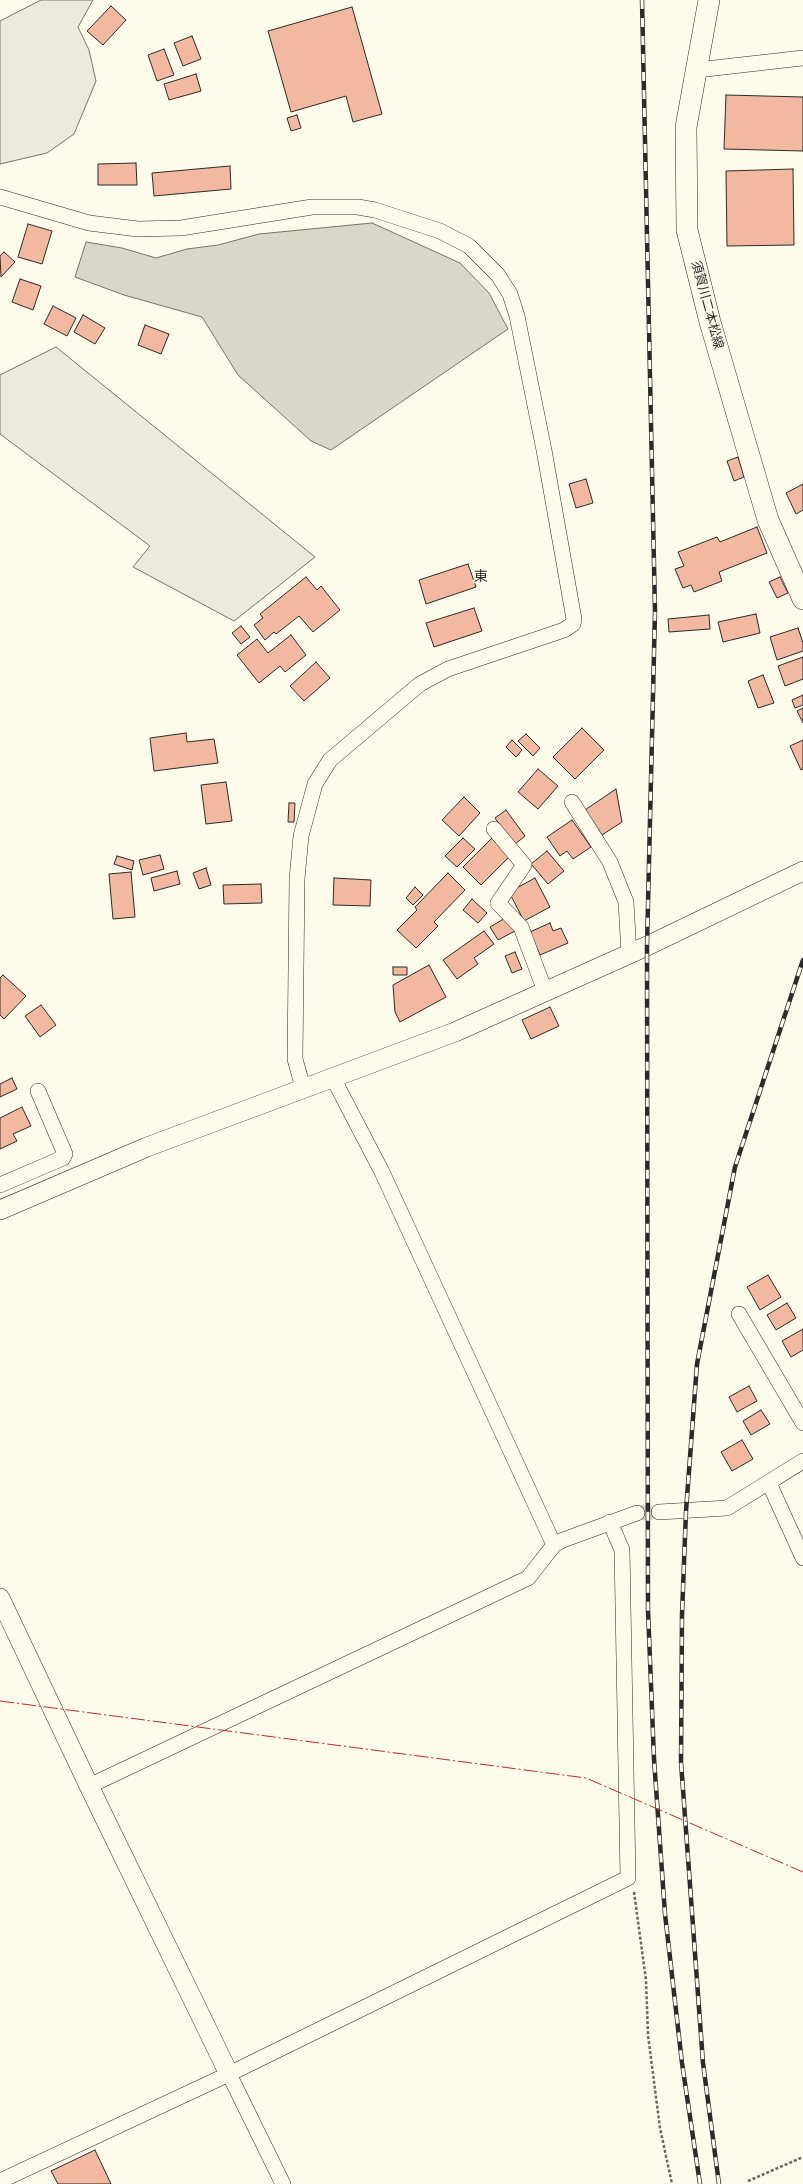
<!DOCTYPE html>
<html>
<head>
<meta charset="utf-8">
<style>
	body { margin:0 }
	canvas { display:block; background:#fdfbea }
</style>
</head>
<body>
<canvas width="803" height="2184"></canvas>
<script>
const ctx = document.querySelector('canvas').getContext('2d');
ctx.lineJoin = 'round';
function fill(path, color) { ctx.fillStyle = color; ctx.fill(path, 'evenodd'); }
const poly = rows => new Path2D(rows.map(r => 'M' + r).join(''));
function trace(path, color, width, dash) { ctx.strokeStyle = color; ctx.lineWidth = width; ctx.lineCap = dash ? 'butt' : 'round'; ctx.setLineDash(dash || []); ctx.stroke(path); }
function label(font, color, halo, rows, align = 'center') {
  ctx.font = font + ' "IBM Plex Sans","Noto Sans JP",sans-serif'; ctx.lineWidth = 3; ctx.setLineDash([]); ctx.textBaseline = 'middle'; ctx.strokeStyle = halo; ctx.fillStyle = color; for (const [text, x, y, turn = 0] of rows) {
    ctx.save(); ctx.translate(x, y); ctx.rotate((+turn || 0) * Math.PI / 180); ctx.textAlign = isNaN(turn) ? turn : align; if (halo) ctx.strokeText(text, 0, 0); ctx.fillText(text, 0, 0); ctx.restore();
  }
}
const green = poly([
	[41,0,93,0,78,27,89,50,96,81,74,134,47,153,0,164,0,21,41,0],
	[56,347,315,557,234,621,133,567,150,546,0,434,0,375,56,347]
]);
fill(green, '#ecebdb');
trace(green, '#74746e', 1);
const water = poly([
	[372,223,460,263,489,293,508,329,331,450,311,441,238,375,202,317,124,295,75,277,86,242,122,248,156,258,187,249,218,245,259,234,372,223]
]);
fill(water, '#d8d7c9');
trace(water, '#74746e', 1);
const building = poly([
	[111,6,126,20,103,45,87,31,111,6],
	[352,7,382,114,353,122,346,96,291,112,268,31,352,7],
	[192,36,201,59,183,66,174,43,192,36],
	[164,49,174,75,157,81,148,55,164,49],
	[196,74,201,91,169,100,164,84,196,74],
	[726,95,803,97,803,151,724,149,726,95],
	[297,115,301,128,291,131,287,118,297,115],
	[136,163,137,185,98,185,98,164,136,163],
	[230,166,231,189,154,196,152,173,230,166],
	[793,169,794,245,727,246,726,171,793,169],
	[28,224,52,231,42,264,18,257,28,224],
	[4,252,15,262,1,277,0,256,4,252],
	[20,279,41,286,33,310,12,302,20,279],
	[53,306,76,318,67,336,44,324,53,306],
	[83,315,105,328,95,344,74,332,83,315],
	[145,325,169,334,161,354,138,345,145,325],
	[738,457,744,477,734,481,727,461,738,457],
	[586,479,593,503,576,508,569,484,586,479],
	[803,484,803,510,796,514,786,493,803,484],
	[757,527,767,553,719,572,722,581,694,592,691,585,683,588,675,569,684,566,678,552,717,537,720,542,757,527],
	[468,564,476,587,426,604,419,580,468,564],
	[306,577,317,590,321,586,340,610,313,632,299,616,276,634,274,632,265,640,254,625,263,618,260,614,306,577],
	[780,577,788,593,777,598,769,582,780,577],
	[474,608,482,631,434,647,426,623,474,608],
	[756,614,760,633,723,642,718,622,756,614],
	[709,615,710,629,669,632,668,619,709,615],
	[241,626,250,637,241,644,232,633,241,626],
	[798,628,803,643,803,651,777,660,770,637,798,628],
	[291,635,306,655,285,672,280,666,259,683,237,655,257,639,268,653,291,635],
	[803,657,803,679,785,686,778,666,803,657],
	[316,662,330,678,304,701,290,686,316,662],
	[763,675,774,703,758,708,748,681,763,675],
	[803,695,803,705,795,708,792,700,803,695],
	[803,708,803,723,797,711,803,708],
	[582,728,604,750,575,779,553,757,582,728],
	[186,733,187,742,214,739,218,763,154,771,150,738,186,733],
	[526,734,540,748,533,756,518,741,526,734],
	[512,740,522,750,516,757,506,747,512,740],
	[803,740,803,769,801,770,790,746,803,740],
	[538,769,558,786,538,809,518,792,538,769],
	[226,782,232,821,206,824,201,785,226,782],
	[616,789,622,822,602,835,585,810,616,789],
	[464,797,480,813,459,836,442,820,464,797],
	[289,803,295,803,294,822,288,822,289,803],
	[506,810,525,836,514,845,495,818,506,810],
	[572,820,591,847,573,859,567,851,560,856,547,837,572,820],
	[493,837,511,855,481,885,463,867,493,837],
	[463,838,475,849,457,867,445,856,463,838],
	[547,851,564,871,548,884,531,864,547,851],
	[160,855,164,869,143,875,139,860,160,855],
	[117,856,134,861,132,870,114,864,117,856],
	[206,868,211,885,199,889,193,873,206,868],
	[177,871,180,884,154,891,151,878,177,871],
	[131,872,135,917,113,919,109,874,131,872],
	[448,873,465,890,434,922,438,926,416,948,397,930,417,910,415,907,448,873],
	[334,878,371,880,370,906,333,905,334,878],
	[535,878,550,907,524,921,509,892,535,878],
	[261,884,262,903,224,904,223,885,261,884],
	[415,887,423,895,413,905,406,898,415,887],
	[472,899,487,913,478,923,463,910,472,899],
	[507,917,515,931,498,940,490,927,507,917],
	[550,923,553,931,561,928,568,943,540,955,530,932,550,923],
	[484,931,494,944,474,958,478,964,457,979,443,960,484,931],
	[515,952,522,969,512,973,505,956,515,952],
	[429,965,446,997,400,1022,395,1012,393,985,429,965],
	[393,967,407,967,407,975,393,975,393,967],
	[3,975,26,996,4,1019,0,1015,0,978,3,975],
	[41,1005,56,1025,40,1037,25,1016,41,1005],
	[550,1007,559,1026,531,1039,522,1020,550,1007],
	[12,1078,17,1089,0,1097,0,1084,12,1078],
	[22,1107,31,1126,13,1134,17,1141,0,1149,0,1118,22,1107],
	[768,1275,781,1297,760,1310,747,1287,768,1275],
	[787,1303,796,1318,776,1330,767,1315,787,1303],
	[803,1329,803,1350,791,1357,782,1341,803,1329],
	[749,1386,757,1401,737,1412,729,1397,749,1386],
	[761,1410,770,1424,751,1435,743,1421,761,1410],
	[742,1440,753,1459,732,1471,721,1452,742,1440],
	[95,2150,111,2184,58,2184,51,2171,95,2150]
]);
fill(building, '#f2b8a0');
trace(building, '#2b2b2b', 1);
trace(poly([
	[637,1513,659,1512]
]), '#d3d1c4', 15, [15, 8]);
const minor = poly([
	[697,70,803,58],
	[0,197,89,223,138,229,181,228,312,207,358,207,375,210,440,231,469,246,498,275,510,294,517,316,544,450,574,619,573,624,564,630,448,669,420,684,330,760,315,784,301,836,297,879,295,1059,303,1088],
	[572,802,610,862,626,902,629,954],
	[494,829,524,865,498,903,521,927,545,991],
	[333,1078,382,1172,554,1545],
	[0,1185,63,1158,65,1154,38,1091],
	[739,1314,803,1423],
	[769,1483,803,1558],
	[659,1512,727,1508,803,1461],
	[89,1786,528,1578,554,1545,563,1540,637,1513],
	[229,2074,283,2184],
	[0,2181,229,2074,628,1878,622,1550,610,1522]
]);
const tertiary = poly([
	[0,1210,147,1147,455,1032,647,946,803,871],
	[0,1598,89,1786,229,2074]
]);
const secondary = poly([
	[709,0,686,127,687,230,710,322,768,520,803,599]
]);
trace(minor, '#2b2b2b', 16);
trace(tertiary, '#2b2b2b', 20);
trace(secondary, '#2b2b2b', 22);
trace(poly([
	[634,1892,646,1980,648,2035,660,2128,672,2184],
	[748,2181,803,2157]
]), '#6a6964', 2.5, [3, 2]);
trace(minor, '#fdfbea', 15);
trace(tertiary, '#fdfbea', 19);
trace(secondary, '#fdfbea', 21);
const rail = poly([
	[642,0,655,611,647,946,648,1610,654,1759,665,1914,682,2063,700,2184],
	[719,2184,703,2063,681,1762,682,1615,686,1511,697,1364,735,1167,803,960]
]);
trace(rail, '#2b2b2b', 4.5);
trace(rail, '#fdfbea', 3, [9]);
trace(poly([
	[0,1701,586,1778,803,1872]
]), '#c62828', 1, [14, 3, 2, 3]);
label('13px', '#2b2b2b', '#fdfbea', [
	["須賀川二本松線",707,305,75]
]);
label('14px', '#2b2b2b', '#fdfbea', [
	["東",481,577]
]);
</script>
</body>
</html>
